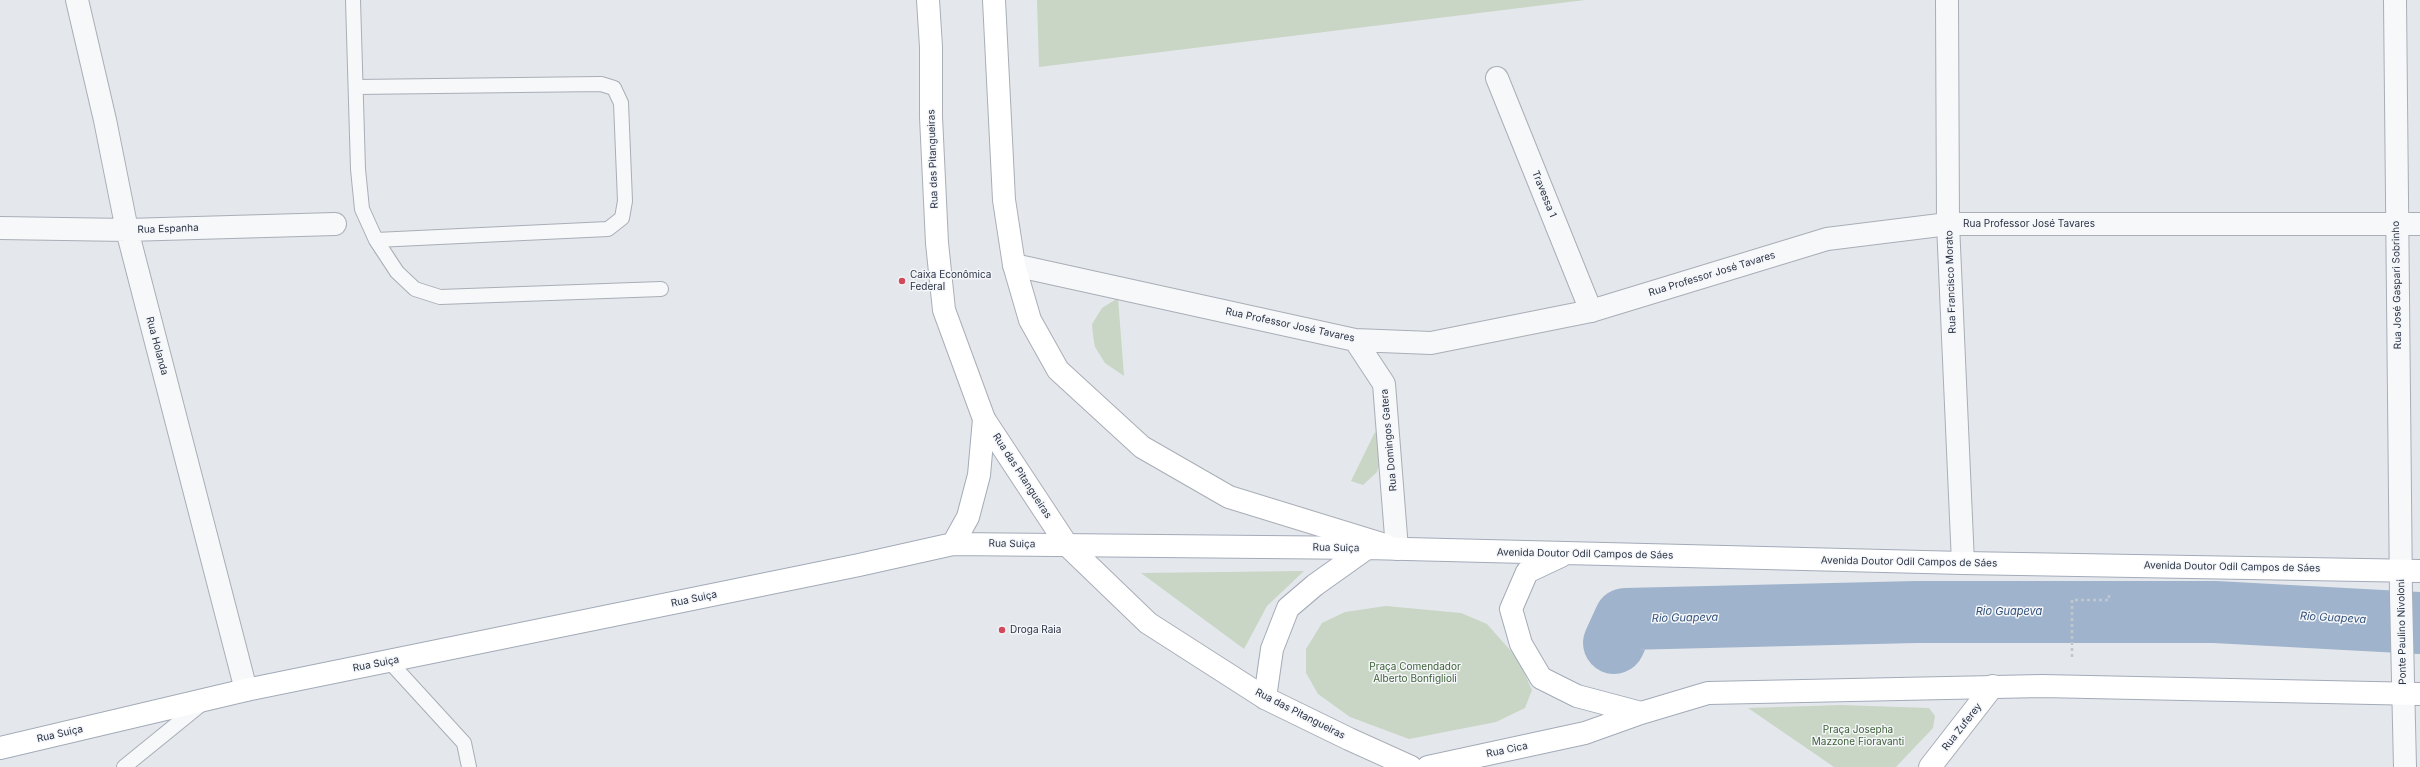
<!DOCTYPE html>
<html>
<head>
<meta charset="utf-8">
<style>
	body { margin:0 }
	canvas { display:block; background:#e4e7ec }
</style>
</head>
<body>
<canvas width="2420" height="767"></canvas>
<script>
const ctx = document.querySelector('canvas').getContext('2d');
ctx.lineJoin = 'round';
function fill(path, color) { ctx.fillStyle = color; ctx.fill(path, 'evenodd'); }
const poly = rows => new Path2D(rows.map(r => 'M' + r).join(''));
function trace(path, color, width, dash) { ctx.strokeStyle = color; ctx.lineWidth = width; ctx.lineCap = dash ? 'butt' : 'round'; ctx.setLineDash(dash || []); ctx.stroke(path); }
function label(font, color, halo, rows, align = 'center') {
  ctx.font = font + ' Inter,sans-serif'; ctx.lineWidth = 3; ctx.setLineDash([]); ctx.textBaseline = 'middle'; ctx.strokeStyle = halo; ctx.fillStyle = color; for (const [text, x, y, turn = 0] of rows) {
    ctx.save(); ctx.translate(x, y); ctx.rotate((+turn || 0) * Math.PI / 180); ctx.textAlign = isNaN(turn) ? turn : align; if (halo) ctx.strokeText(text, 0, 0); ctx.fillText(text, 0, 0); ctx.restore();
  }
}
fill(poly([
	[1037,0,1585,0,1039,67],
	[1118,298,1124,376,1105,363,1095,347,1093,335,1092,324,1102,308],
	[1375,432,1380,441,1380,462,1377,472,1363,485,1351,481],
	[1304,571,1267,606,1244,649,1141,573],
	[1386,606,1461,613,1487,624,1518,659,1532,690,1525,708,1496,722,1409,739,1350,717,1318,694,1306,673,1306,649,1322,623,1345,612],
	[1841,705,1929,708,1935,716,1933,728,1896,767,1834,767,1748,708]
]), '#c9d6c5');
trace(poly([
	[1614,643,1625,619,1916,612,2215,612,2420,623]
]), '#9fb4cc', 62);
const service = poly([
	[353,0,358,169,362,209,376,240,397,272,415,289,440,297,661,289],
	[356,87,601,84,614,88,621,103,625,201,622,218,608,229,376,240],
	[389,661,464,743,469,767],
	[124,767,204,702]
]);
const minor = poly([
	[77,0,105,120,127,230,246,690],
	[1947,0,1948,224,1963,563],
	[2395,0,2401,594,2405,767],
	[1497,78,1591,311],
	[0,228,127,230,335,224]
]);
const tertiary = poly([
	[1014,265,1355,340,1431,343,1591,311,1827,239,1948,224,2420,224],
	[1355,340,1384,384,1397,549]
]);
const secondary = poly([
	[928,0,931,47,931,117,937,243,944,310,984,419,1067,545,1148,623,1265,698,1349,739,1411,767],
	[994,0,1004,200,1014,265,1030,320,1058,370,1142,447,1229,497,1385,545],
	[1930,767,1993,686]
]);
const primary = poly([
	[953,544,968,517,979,475,984,419],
	[1561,556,1527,572,1511,609,1521,644,1541,678,1577,696,1641,713],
	[1265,698,1272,649,1288,608,1315,585,1367,548],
	[0,748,246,690,859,565,953,544,1367,548,1963,563,2420,571],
	[1428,767,1585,733,1641,713,1708,693,2042,686,2420,694]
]);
trace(service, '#a9aeb7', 16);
trace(minor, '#a9aeb7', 24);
trace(tertiary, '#a9aeb7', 24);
trace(secondary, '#a9aeb7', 24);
trace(primary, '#a3abb8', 24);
trace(poly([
	[2072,657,2072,600,2109,600,2109,594]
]), '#c2c5cb', 2.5, [3, 3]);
trace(service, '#f7f8fa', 14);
trace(minor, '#f7f8fa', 22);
trace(tertiary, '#f7f8fa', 22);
trace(secondary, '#fff', 22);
trace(primary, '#fff', 22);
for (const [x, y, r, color] of [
	[902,281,4,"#d1495b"],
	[1002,630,4,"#d1495b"]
]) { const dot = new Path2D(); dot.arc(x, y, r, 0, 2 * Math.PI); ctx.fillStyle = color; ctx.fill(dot); trace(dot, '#f4f6f9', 1.5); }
label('10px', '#2b3445', '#f4f6f9', [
	["Rua das Pitangueiras",933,159,-92],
	["Travessa 1",1544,194,68],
	["Rua Professor José Tavares",2029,224],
	["Rua Espanha",168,229,-2],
	["Rua Professor José Tavares",1712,274,-17],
	["Rua Francisco Morato",1951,282,-92],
	["Rua José Gaspari Sobrinho",2397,285,-91],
	["Rua Professor José Tavares",1290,325,12],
	["Rua Holanda",157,346,75],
	["Rua Domingos Gatera",1389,440,-95],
	["Rua das Pitangueiras",1022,476,57],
	["Rua Suiça",1012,544,1],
	["Rua Suiça",1336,548,1],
	["Avenida Doutor Odil Campos de Sáes",1585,554,1],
	["Avenida Doutor Odil Campos de Sáes",1909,562,1],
	["Avenida Doutor Odil Campos de Sáes",2232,567,1],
	["Rua Suiça",694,599,-12],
	["Ponte Paulino Nivoloni",2402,632,-91],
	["Rua Suiça",376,664,-11],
	["Rua das Pitangueiras",1300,714,27],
	["Rua Zuferey",1962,727,-52],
	["Rua Suiça",60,734,-13],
	["Rua Cica",1507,750,-12]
]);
label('10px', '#2b3445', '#f4f6f9', [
	["Caixa Econômica",910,275],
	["Federal",910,287],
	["Droga Raia",1010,630]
], 'left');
label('10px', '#3f6138', '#f4f6f9', [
	["Praça Comendador",1415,667],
	["Alberto Bonfiglioli",1415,679],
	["Praça Josepha",1858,730],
	["Mazzone Fioravanti",1858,742]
]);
label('italic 11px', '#34527a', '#f4f6f9', [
	["Rio Guapeva",2009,612],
	["Rio Guapeva",1685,618,-1],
	["Rio Guapeva",2333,618,3]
]);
</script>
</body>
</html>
